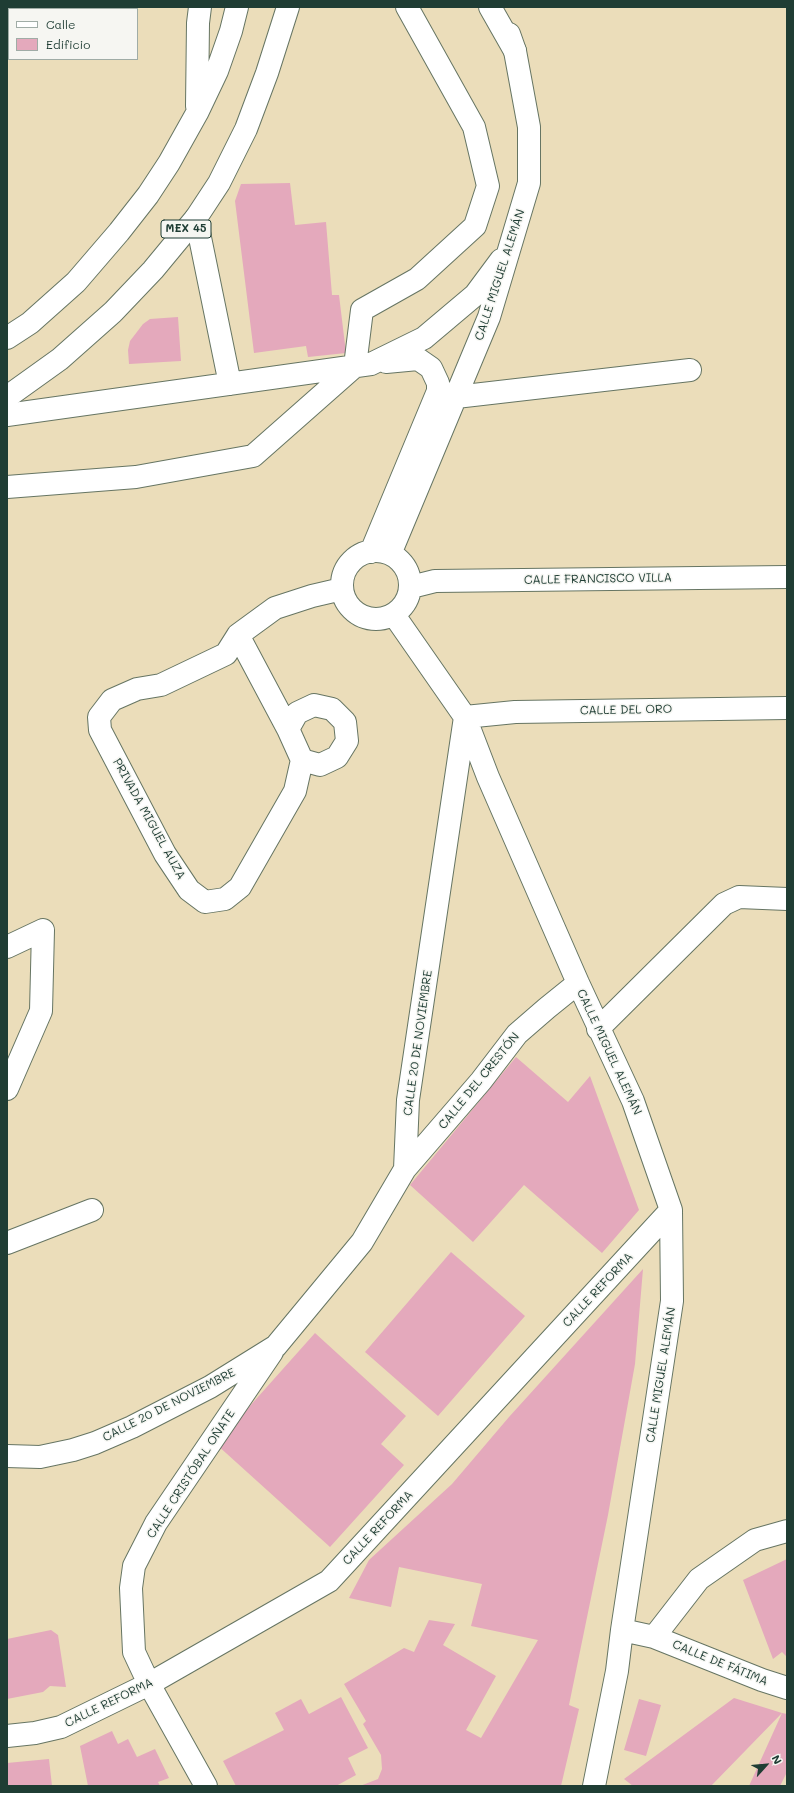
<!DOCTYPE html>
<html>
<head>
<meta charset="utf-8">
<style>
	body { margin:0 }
	#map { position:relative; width:794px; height:1793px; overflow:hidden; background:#ebddba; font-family:Mali,sans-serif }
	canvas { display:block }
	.frame { position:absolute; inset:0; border:8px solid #1f3d34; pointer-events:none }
	.legend { position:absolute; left:8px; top:8px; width:130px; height:52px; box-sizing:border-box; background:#f6f6f2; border:1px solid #a0aca6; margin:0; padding:5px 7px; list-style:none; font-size:12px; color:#1f3d34 }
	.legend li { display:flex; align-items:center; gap:8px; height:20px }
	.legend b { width:20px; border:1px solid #a0aca6 }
	.north { position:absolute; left:746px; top:1745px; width:40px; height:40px; -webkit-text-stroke:3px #f6f6f2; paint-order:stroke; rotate:63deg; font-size:11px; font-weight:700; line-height:16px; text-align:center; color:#1f3d34 }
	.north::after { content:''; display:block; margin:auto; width:14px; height:18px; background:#1f3d34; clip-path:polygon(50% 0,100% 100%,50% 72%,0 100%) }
</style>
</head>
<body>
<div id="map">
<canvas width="794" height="1793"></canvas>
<div class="frame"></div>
<ul class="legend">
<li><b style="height:5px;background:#fff"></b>Calle</li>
<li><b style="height:11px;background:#e4a9bc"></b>Edificio</li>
</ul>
<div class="north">N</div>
</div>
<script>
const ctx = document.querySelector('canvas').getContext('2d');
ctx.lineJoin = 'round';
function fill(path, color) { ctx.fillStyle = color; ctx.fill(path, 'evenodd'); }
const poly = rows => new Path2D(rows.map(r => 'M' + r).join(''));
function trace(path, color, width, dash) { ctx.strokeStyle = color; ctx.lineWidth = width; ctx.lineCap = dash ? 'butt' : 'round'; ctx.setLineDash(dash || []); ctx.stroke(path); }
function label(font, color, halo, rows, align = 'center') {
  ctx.font = font + ' Mali,sans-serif'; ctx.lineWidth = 3; ctx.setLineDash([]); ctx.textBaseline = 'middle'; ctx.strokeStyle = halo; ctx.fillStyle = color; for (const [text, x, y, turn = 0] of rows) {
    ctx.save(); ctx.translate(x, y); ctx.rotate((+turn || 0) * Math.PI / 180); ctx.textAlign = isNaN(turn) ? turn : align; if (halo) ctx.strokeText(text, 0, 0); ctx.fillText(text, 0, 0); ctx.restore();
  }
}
fill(poly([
	[290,183,295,225,326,222,332,295,339,295,346,353,308,357,306,346,254,353,235,201,241,184],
	[178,317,181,361,129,364,128,350,130,341,143,324,150,319],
	[516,1057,568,1102,590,1076,639,1210,602,1253,524,1185,473,1242,410,1185],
	[451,1252,525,1316,438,1416,365,1352],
	[643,1269,635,1364,608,1515,569,1705,579,1709,561,1786,360,1786,378,1779,382,1769,381,1755,363,1724,366,1721,344,1684,404,1648,414,1652,429,1620,455,1624,443,1645,496,1676,466,1730,481,1738,538,1640,471,1626,482,1584,399,1567,391,1607,349,1598,369,1560,452,1484,509,1417],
	[315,1333,406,1416,381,1444,404,1465,330,1547,216,1444],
	[787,1559,787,1657,782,1652,773,1659,743,1580],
	[51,1630,58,1635,66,1687,50,1686,43,1692,7,1699,7,1639],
	[341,1697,368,1748,348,1758,356,1775,336,1786,236,1786,223,1761,284,1730,275,1713,301,1699,309,1714],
	[734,1698,782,1713,711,1786,633,1786,624,1779],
	[639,1699,661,1705,646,1756,624,1750],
	[782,1713,787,1714,787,1772,780,1786,749,1786],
	[112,1731,118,1744,128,1739,137,1757,155,1749,169,1778,158,1782,160,1786,88,1786,80,1746],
	[49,1759,52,1786,7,1786,7,1763]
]), '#e4a9bc');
const minor = poly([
	[196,218,230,384],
	[446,393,456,397,690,370],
	[7,415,371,364,424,338,475,295,501,260],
	[7,487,136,477,253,456,355,366,362,310,417,279,475,226,488,186,474,127,407,7],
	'342 585a34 34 0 1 1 68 0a34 34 0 1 1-68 0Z',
	[371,552,438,391,438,383,431,368,418,359,386,362],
	[390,554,489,317,529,183,529,127,515,51,509,34],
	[411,587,435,581,787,577],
	[394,615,465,717,488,777,578,983,633,1101,671,1210,672,1301,622,1630,617,1671,594,1786],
	[238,635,288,729],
	[302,760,320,765,337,757,347,741,345,722,332,709,314,705,297,713,288,729,302,760,295,791,240,887,225,899,205,902,189,890,165,854,100,730,99,717,112,700,137,689,161,685,226,654,238,635,275,608,312,596,342,589],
	[7,947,43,930,41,1011,7,1089],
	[598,1029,724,904,739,897,787,899],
	[405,1169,481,1081,517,1034,547,1008,578,983],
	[7,1243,92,1210],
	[7,1456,40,1457,73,1450,95,1443,132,1427,210,1387,276,1346,362,1242,405,1169,408,1100,465,717,515,712,787,708],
	[622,1630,654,1637,699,1579,755,1540,787,1531],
	[654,1637,762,1680,787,1688],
	[7,1736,35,1733,61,1727,149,1684,329,1581,671,1210],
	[206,1786,149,1684,134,1652,131,1588,134,1566,156,1523,272,1352]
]);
const major = poly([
	[490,7,515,51],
	[197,106,198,23,200,7],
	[7,338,30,323,76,282,119,232,148,195,169,163,197,113,217,71,231,31,237,7],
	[7,397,60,359,113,312,153,270,196,218,219,183,246,129,267,73,288,7]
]);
trace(minor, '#667563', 24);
trace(major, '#667563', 24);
trace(minor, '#fff', 22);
trace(major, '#fff', 22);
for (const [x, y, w] of [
	[186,229,50]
]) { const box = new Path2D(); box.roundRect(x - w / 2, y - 9, w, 18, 3); ctx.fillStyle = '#f6f6f2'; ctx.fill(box); trace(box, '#1f3d34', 1); }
label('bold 11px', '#1f3d34', null, [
	["MEX 45",186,229]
]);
label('12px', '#1f3d34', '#f6f6f2', [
	["CALLE MIGUEL ALEMÁN",500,275,-72],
	["CALLE FRANCISCO VILLA",598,579,-1],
	["CALLE DEL ORO",626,710,-1],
	["PRIVADA MIGUEL AUZA",149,819,61],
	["CALLE 20 DE NOVIEMBRE",418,1043,-82],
	["CALLE MIGUEL ALEMÁN",609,1052,65],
	["CALLE DEL CRESTÓN",479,1081,-51],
	["CALLE REFORMA",598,1290,-47],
	["CALLE MIGUEL ALEMÁN",661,1375,-81],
	["CALLE 20 DE NOVIEMBRE",169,1405,-27],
	["CALLE CRISTÓBAL OÑATE",191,1474,-57],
	["CALLE REFORMA",378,1528,-47],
	["CALLE DE FÁTIMA",720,1663,22],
	["CALLE REFORMA",109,1703,-26]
]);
</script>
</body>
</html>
